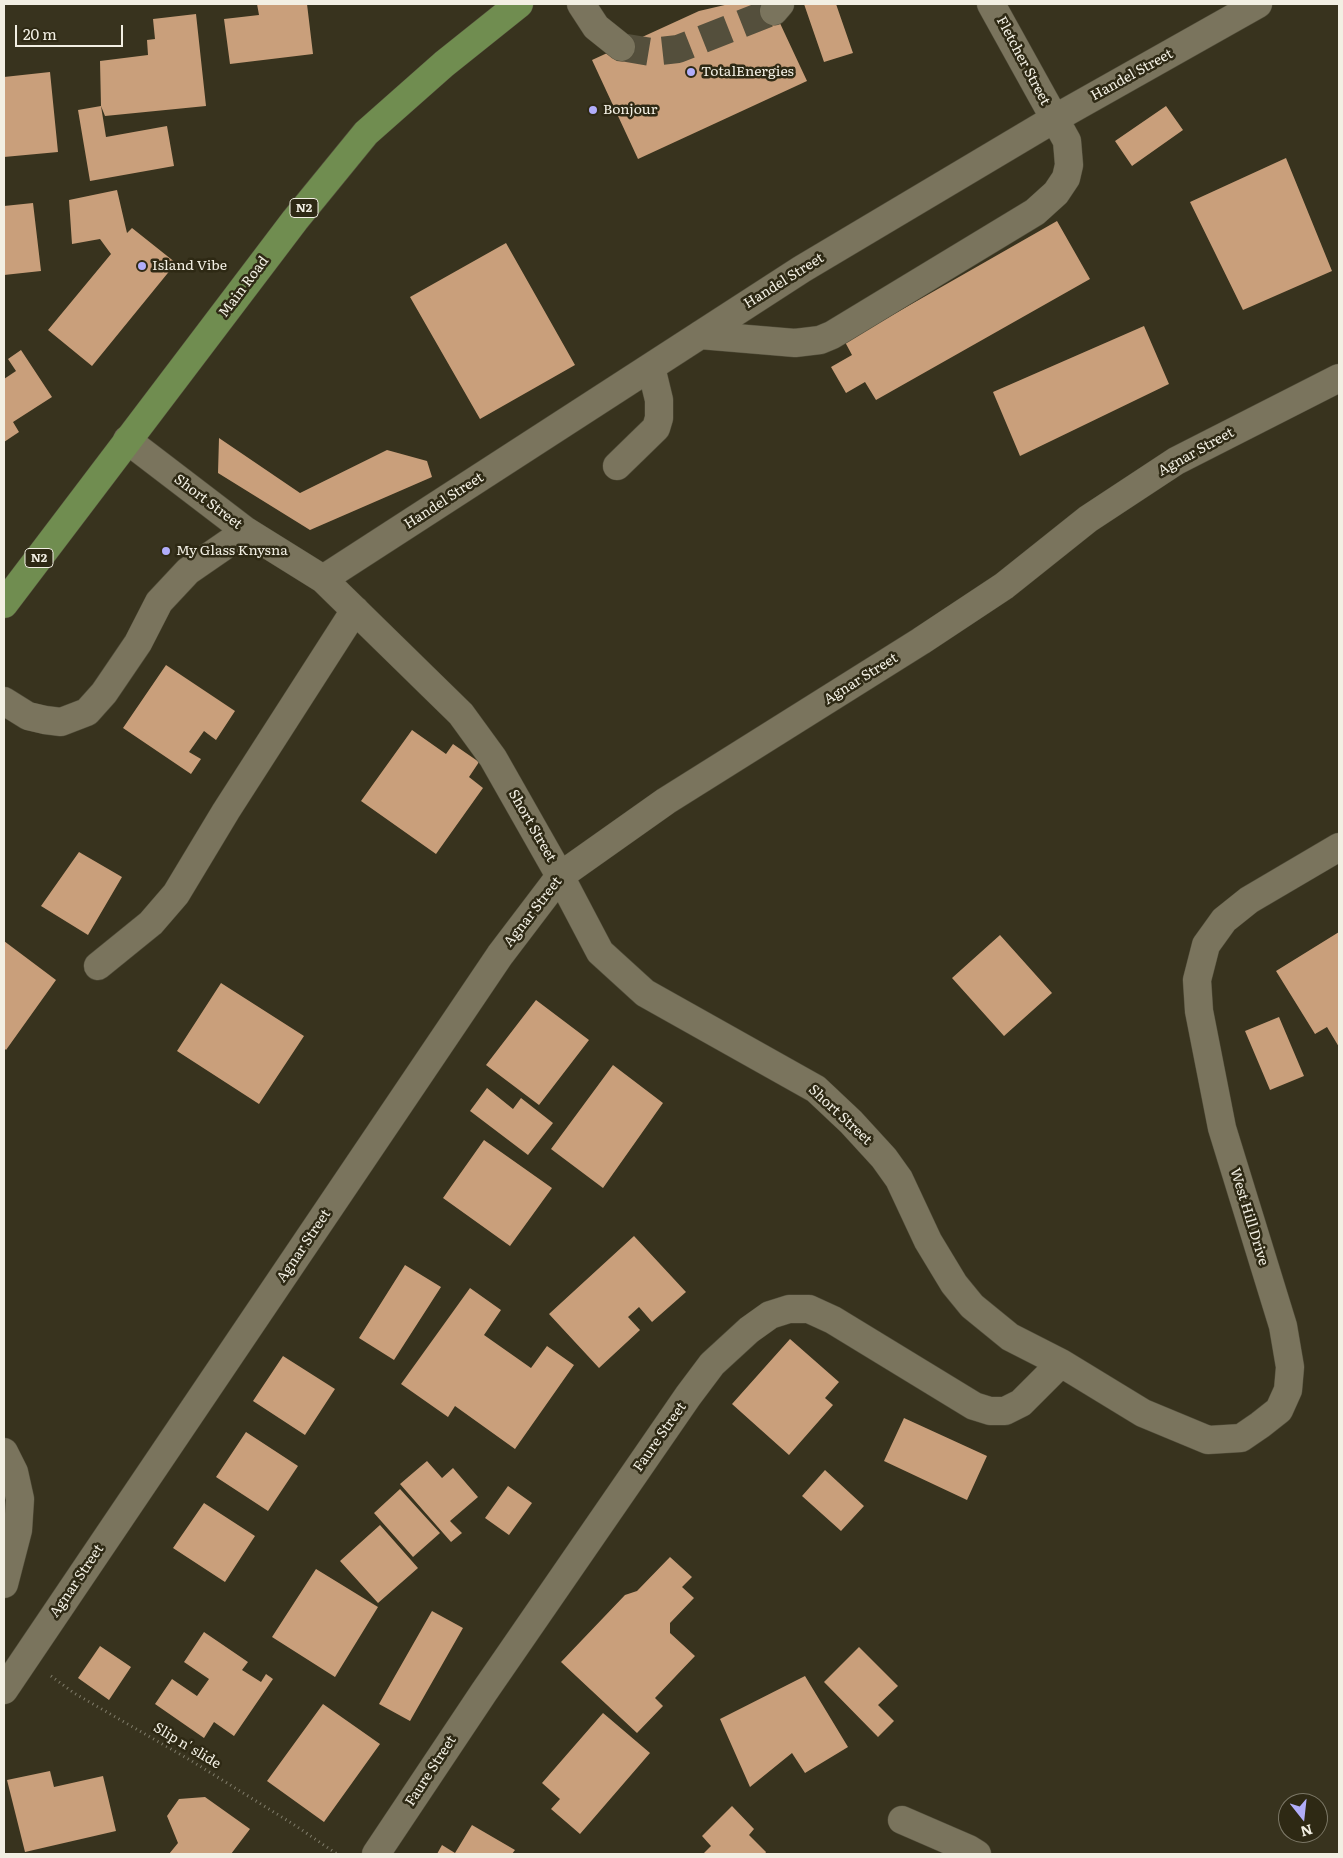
<!DOCTYPE html>
<html>
<head>
<meta charset="utf-8">
<style>
	body { margin:0 }
	#map { position:relative; width:1343px; height:1858px; overflow:hidden; background:#38331e; font-family:Literata,serif }
	canvas { display:block }
	.frame { position:absolute; inset:0; border:5px solid #f2efe3; pointer-events:none }
	.north { position:absolute; left:1278px; top:1793px; width:50px; height:50px; box-sizing:border-box; background:#2e2914; border:1px solid #7c7867; border-radius:50%; rotate:164deg; font-size:14px; font-weight:700; line-height:20px; text-align:center; color:#f2efe3 }
	.north::after { content:''; display:block; margin:auto; width:18px; height:22px; background:#b1adfa; clip-path:polygon(50% 0,100% 100%,50% 72%,0 100%) }
	.scale { position:absolute; left:15px; top:25px; width:108px; height:22px; box-sizing:border-box; border:2px solid #f2efe3; border-top:0; padding-left:6px; font-size:15px; line-height:18px; white-space:nowrap; color:#f2efe3; -webkit-text-stroke:4px #2e2914; paint-order:stroke }
</style>
</head>
<body>
<div id="map">
<canvas width="1343" height="1858"></canvas>
<div class="frame"></div>
<div class="north">N</div>
<div class="scale">20 m</div>
</div>
<script>
const ctx = document.querySelector('canvas').getContext('2d');
ctx.lineJoin = 'round';
function fill(path, color) { ctx.fillStyle = color; ctx.fill(path, 'evenodd'); }
const poly = rows => new Path2D(rows.map(r => 'M' + r).join(''));
function trace(path, color, width, dash) { ctx.strokeStyle = color; ctx.lineWidth = width; ctx.lineCap = dash ? 'butt' : 'round'; ctx.setLineDash(dash || []); ctx.stroke(path); }
function label(font, color, halo, rows, align = 'center') {
  ctx.font = font + ' Literata,serif'; ctx.lineWidth = 5; ctx.setLineDash([]); ctx.textBaseline = 'middle'; ctx.strokeStyle = halo; ctx.fillStyle = color; for (const [text, x, y, turn = 0] of rows) {
    ctx.save(); ctx.translate(x, y); ctx.rotate((+turn || 0) * Math.PI / 180); ctx.textAlign = isNaN(turn) ? turn : align; if (halo) ctx.strokeText(text, 0, 0); ctx.fillText(text, 0, 0); ctx.restore();
  }
}
fill(poly([
	[257,4,307,4,313,54,230,64,224,19,259,15],
	[729,4,771,4,807,81,638,159,592,60,699,11],
	[804,4,836,4,853,53,824,62],
	[196,14,206,106,105,116,101,106,100,61,148,55,147,40,155,39,153,19],
	[50,72,58,152,4,157,4,77],
	[101,106,106,137,167,126,174,166,90,181,78,110],
	[1166,106,1183,130,1132,166,1115,141],
	[1286,158,1332,271,1243,310,1190,202],
	[117,190,127,233,132,228,176,263,92,366,48,330,111,254,100,239,72,244,69,200],
	[33,203,41,271,4,275,4,206],
	[1057,221,1090,279,876,400,865,382,846,393,831,367,852,355,845,342],
	[506,243,575,365,480,419,410,297],
	[1144,326,1169,384,1020,456,993,392],
	[21,350,52,397,13,422,19,432,4,442,4,379,16,371,8,359],
	[219,438,300,493,387,450,427,461,432,477,310,530,218,473],
	[166,665,235,711,216,740,204,731,189,752,201,759,191,774,123,728],
	[412,730,446,754,453,744,479,762,469,777,483,788,436,854,361,801],
	[79,852,122,877,88,935,41,906],
	[1339,932,1339,1047,1327,1027,1315,1034,1276,971],
	[1000,935,1052,993,1004,1036,952,978],
	[4,941,56,980,6,1050,4,1048],
	[221,983,304,1036,259,1104,177,1051],
	[536,1000,589,1040,539,1105,486,1065],
	[1279,1017,1304,1076,1270,1090,1245,1031],
	[613,1065,663,1103,603,1188,551,1149],
	[487,1088,513,1109,521,1098,553,1123,528,1155,470,1111],
	[484,1140,552,1188,510,1246,443,1198],
	[634,1236,686,1292,652,1322,639,1307,628,1317,640,1330,599,1368,549,1314],
	[405,1265,441,1287,394,1360,359,1338],
	[470,1288,501,1310,484,1335,531,1368,547,1346,574,1365,515,1449,455,1406,448,1417,401,1384],
	[790,1339,839,1382,825,1398,833,1405,789,1455,732,1404],
	[283,1356,335,1389,305,1435,253,1401],
	[904,1418,987,1456,967,1500,884,1461],
	[246,1432,298,1466,268,1511,216,1477],
	[427,1461,442,1478,453,1468,478,1497,450,1521,462,1533,451,1542,400,1484],
	[825,1470,864,1506,841,1531,802,1496],
	[508,1486,532,1503,509,1535,485,1518],
	[400,1489,440,1533,413,1557,374,1513],
	[204,1503,255,1536,225,1582,173,1548],
	[380,1525,418,1568,378,1603,340,1561],
	[670,1557,692,1577,682,1587,694,1598,670,1623,670,1633,695,1656,655,1698,663,1706,637,1733,561,1662,625,1595,637,1591],
	[316,1569,378,1607,335,1677,272,1637],
	[432,1611,463,1628,410,1721,379,1704],
	[204,1632,248,1662,242,1670,261,1682,266,1674,273,1679,234,1736,214,1722,204,1738,155,1704,172,1679,197,1696,209,1679,184,1662],
	[100,1646,131,1667,109,1700,78,1678],
	[859,1647,898,1686,878,1705,894,1721,878,1737,824,1682],
	[805,1676,848,1747,805,1773,792,1753,750,1787,720,1719],
	[323,1704,380,1744,324,1822,267,1781],
	[603,1713,650,1753,580,1834,551,1809,560,1799,542,1783],
	[50,1771,54,1787,103,1776,116,1831,25,1852,7,1780],
	[205,1797,250,1829,231,1854,169,1854,178,1843,167,1816,179,1799],
	[732,1806,754,1829,749,1835,766,1852,765,1854,703,1854,711,1846,702,1836],
	[472,1825,515,1850,512,1854,437,1854,442,1845,455,1853]
]), '#c99f7b');
trace(poly([
	[621,47,651,52,678,49,774,11]
]), '#544f3c', 28, [28, 14]);
const minor = poly([
	[581,4,596,27,621,47],
	[774,11,780,4],
	[700,335,795,343,820,340,832,335,1035,212,1056,193,1066,178,1069,165,1067,141,991,4],
	[127,440,246,531,323,579,461,714,493,758,560,876,600,952,645,993,816,1089,851,1122,884,1158,899,1179,928,1241,954,1284,972,1306,1010,1337,1061,1363,1143,1413,1208,1440,1241,1438,1260,1425,1279,1410,1288,1390,1290,1367,1283,1326,1222,1128,1199,1011,1197,980,1206,945,1224,920,1249,900,1339,847],
	[617,466,656,428,659,418,659,400,651,367],
	[323,579,802,269,1054,119,1258,4],
	[4,701,28,716,45,720,61,722,87,712,104,693,138,643,159,602,188,571,246,531],
	[98,966,151,923,176,894,226,811,355,610],
	[4,1452,14,1472,20,1499,18,1530,4,1584],
	[4,1690,500,955,560,876,666,801,921,641,1004,586,1088,519,1176,461,1339,378],
	[902,1820,969,1849,977,1854],
	[376,1854,484,1692,688,1396,712,1364,749,1330,770,1315,789,1309,809,1309,833,1320,974,1406,990,1411,1005,1411,1021,1403,1061,1363]
]);
const highway = poly([
	[4,604,295,220,366,133,444,64,519,4]
]);
trace(minor, '#524e3b', 29);
trace(highway, '#524e3b', 29);
trace(poly([
	[51,1676,74,1693,190,1760,293,1824,337,1854]
]), '#827e6c', 3, [1, 4]);
trace(minor, '#7a745d', 28);
trace(highway, '#708d50', 28);
for (const [x, y, r, color] of [
	[691,72,5,"#b1adfa"],
	[593,110,5,"#b1adfa"],
	[142,266,5,"#b1adfa"],
	[166,551,5,"#b1adfa"]
]) { const dot = new Path2D(); dot.arc(x, y, r, 0, 2 * Math.PI); ctx.fillStyle = color; ctx.fill(dot); trace(dot, '#2e2914', 2); }
for (const [x, y, w] of [
	[304,208,28],
	[39,558,28]
]) { const box = new Path2D(); box.roundRect(x - w / 2, y - 9.5, w, 19, 4); ctx.fillStyle = '#2e2914'; ctx.fill(box); trace(box, '#f2efe3', 1); }
label('bold 12px', '#f2efe3', null, [
	["N2",304,208],
	["N2",39,558]
]);
label('14px', '#f2efe3', '#2e2914', [
	["Fletcher Street",1023,61,62],
	["Handel Street",1132,75,-29],
	["Handel Street",784,281,-32],
	["Main Road",244,287,-53],
	["Agnar Street",1196,452,-29],
	["Handel Street",444,501,-33],
	["Short Street",208,502,37],
	["Agnar Street",861,679,-32],
	["Short Street",532,826,60],
	["Agnar Street",533,912,-52],
	["Short Street",840,1115,43],
	["West Hill Drive",1249,1217,73],
	["Agnar Street",304,1246,-56],
	["Faure Street",660,1437,-55],
	["Agnar Street",77,1581,-56],
	["Slip n' slide",187,1746,31],
	["Faure Street",431,1771,-57]
]);
label('14px', '#f2efe3', '#2e2914', [
	["TotalEnergies",701,72],
	["Bonjour",603,110],
	["Island Vibe",152,266],
	["My Glass Knysna",176,551]
], 'left');
</script>
</body>
</html>
